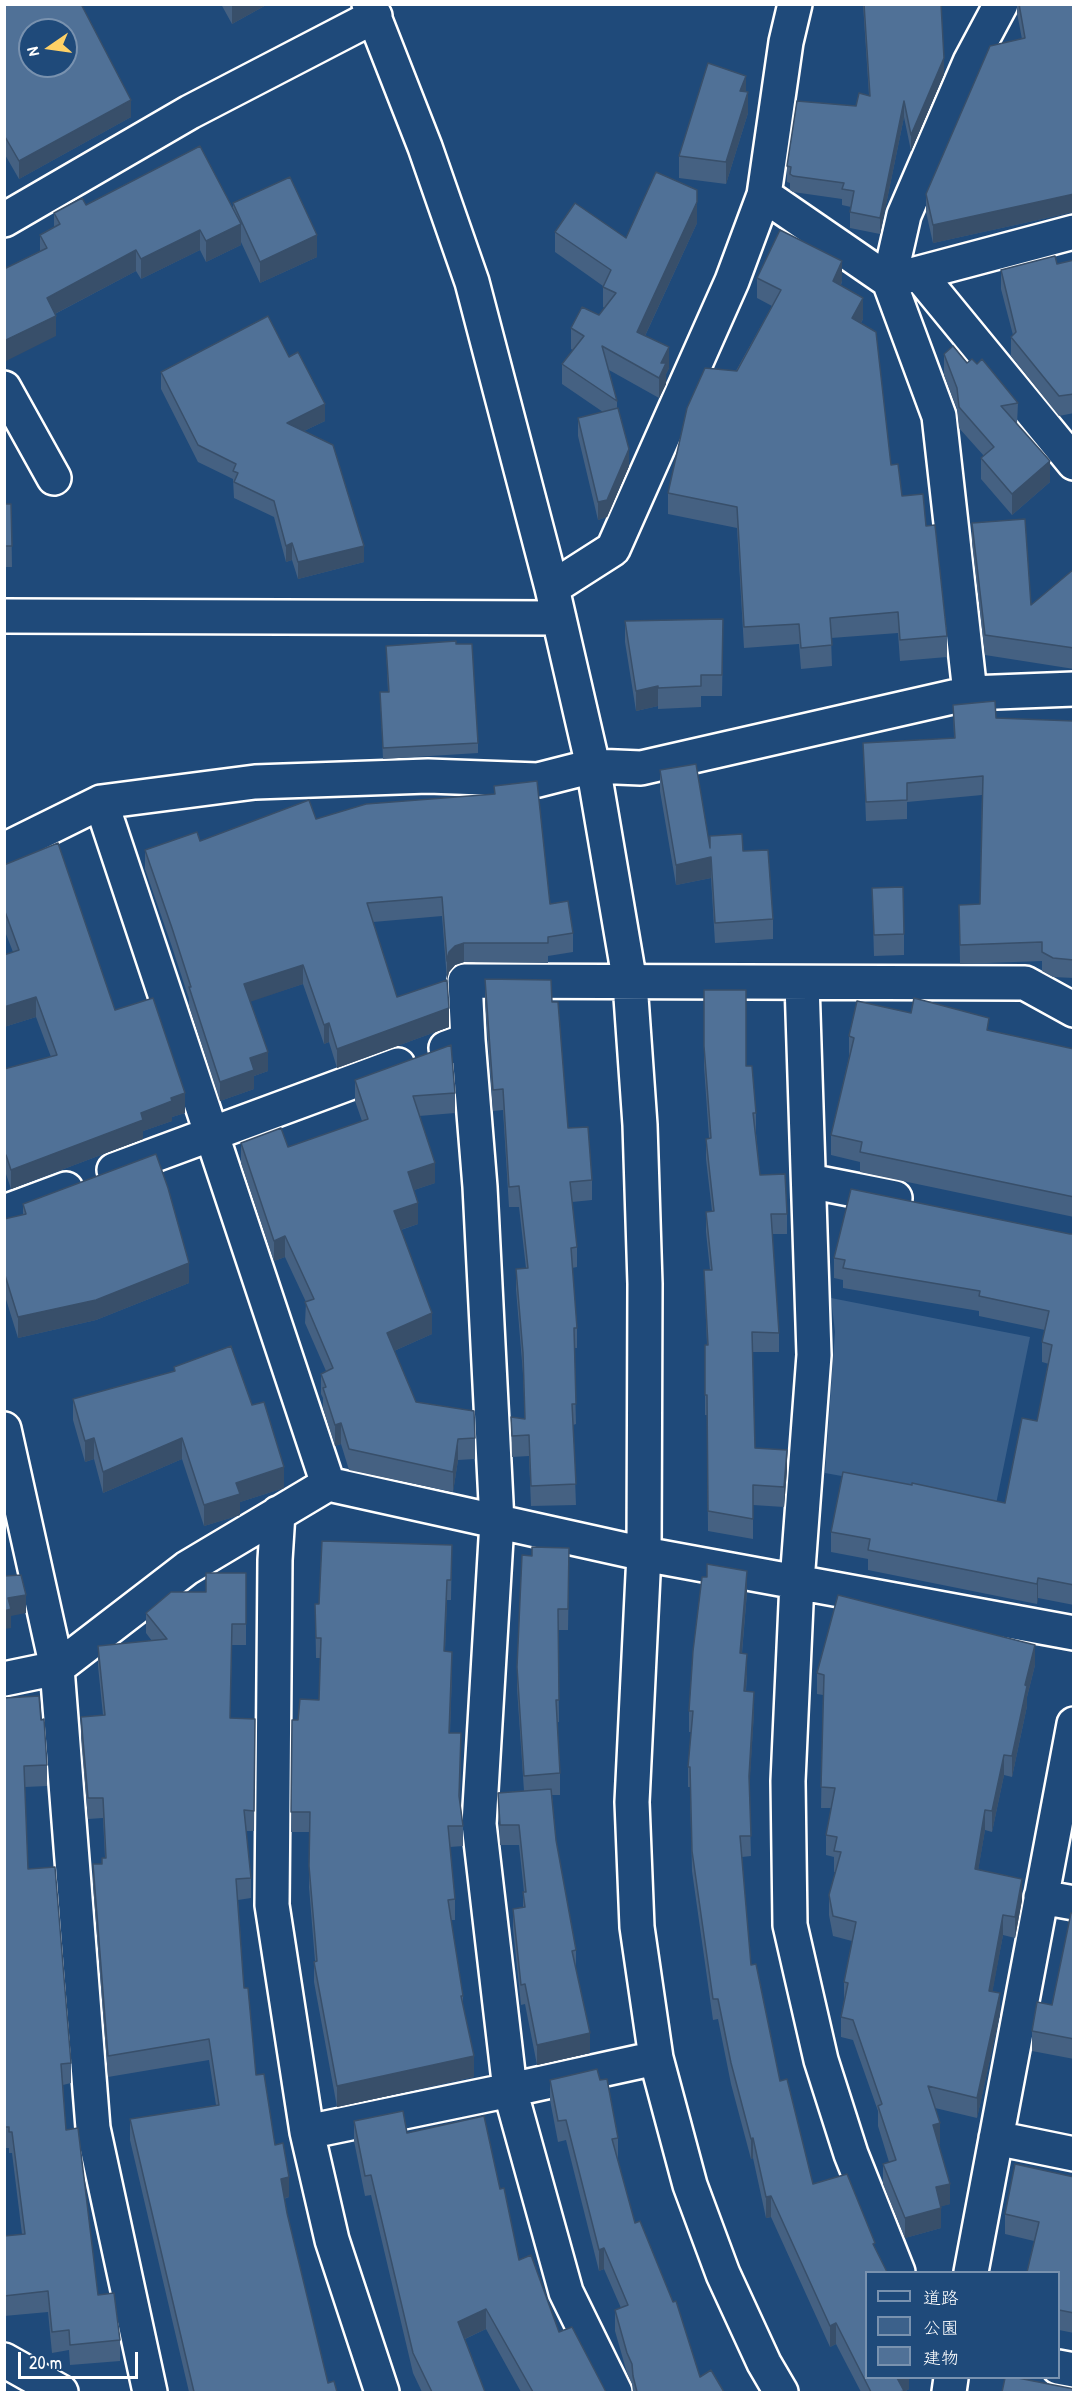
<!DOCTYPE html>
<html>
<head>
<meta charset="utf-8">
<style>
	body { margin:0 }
	#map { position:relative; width:1078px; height:2397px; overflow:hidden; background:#1f4a7a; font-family:"Patrick Hand","Klee One",sans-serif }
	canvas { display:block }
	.frame { position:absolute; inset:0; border:6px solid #fff; pointer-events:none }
	.legend { position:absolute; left:865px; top:2271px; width:195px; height:108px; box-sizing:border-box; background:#1f4a7a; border:2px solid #7992af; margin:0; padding:8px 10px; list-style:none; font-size:18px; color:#fff }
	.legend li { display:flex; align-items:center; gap:12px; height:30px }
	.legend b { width:30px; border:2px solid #7992af }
	.north { position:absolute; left:18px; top:18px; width:60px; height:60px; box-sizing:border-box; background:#1f4a7a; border:2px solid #7992af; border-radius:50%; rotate:257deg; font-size:16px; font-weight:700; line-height:24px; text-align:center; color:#fff }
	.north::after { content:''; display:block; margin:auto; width:21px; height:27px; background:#ffd166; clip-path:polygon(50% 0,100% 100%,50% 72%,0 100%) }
	.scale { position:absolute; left:18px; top:2352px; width:120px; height:27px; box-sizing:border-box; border:3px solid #fff; border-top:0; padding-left:8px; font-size:18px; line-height:21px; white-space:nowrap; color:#fff; -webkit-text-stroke:4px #1f4a7a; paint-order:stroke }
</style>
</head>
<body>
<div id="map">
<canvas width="1078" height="2397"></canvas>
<div class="frame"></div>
<ul class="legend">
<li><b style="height:8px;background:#1f4a7a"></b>道路</li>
<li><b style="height:16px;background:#3c618b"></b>公園</li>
<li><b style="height:16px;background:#507197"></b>建物</li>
</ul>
<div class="north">N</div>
<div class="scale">20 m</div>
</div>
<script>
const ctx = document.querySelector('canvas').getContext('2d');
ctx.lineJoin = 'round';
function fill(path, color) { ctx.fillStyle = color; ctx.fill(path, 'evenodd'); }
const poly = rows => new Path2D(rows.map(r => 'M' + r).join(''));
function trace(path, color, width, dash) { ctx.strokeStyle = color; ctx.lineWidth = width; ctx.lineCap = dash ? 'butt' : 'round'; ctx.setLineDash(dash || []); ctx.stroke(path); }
fill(poly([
	[831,1298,1030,1337,996,1504,825,1473,835,1332]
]), '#3c618b');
const minor = poly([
	[369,4,425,147,472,282,552,588,593,766,630,983,640,1125,645,1284,644,1554,632,1802,637,1927,656,2058,690,2185,723,2274,764,2363,781,2392],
	[764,195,889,281,1074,232],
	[4,220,190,112,375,16],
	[919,274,1074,463],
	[4,388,54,478],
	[552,588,613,549,732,281,764,195,786,42,795,4],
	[4,616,559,618],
	[970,693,939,416,889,281,904,215,970,62,1001,4],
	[101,802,328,1484],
	[4,850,101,802,255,782,428,776,538,780,593,766,641,768,970,693,1074,689],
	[802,983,814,1355,797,1582,788,1781,790,1925,821,2060,851,2154,898,2272],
	[446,1048,468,1040,465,981,1025,983,1074,1010],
	[114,1170,398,1065],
	[809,1181,895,1198],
	[4,1212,66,1189],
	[4,1429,57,1668,93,2128,150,2392],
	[278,1513,275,1560,272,1905,307,2132,332,2240,382,2392],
	[4,1679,57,1668,187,1568,328,1484,644,1554,1074,1633],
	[1041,1897,1074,1903],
	[307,2132,510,2090,479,1824,497,1522,480,1187,468,1040],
	[996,2138,1074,2154],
	[971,2272,1074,1724],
	[4,2360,61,2392],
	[1058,2367,1074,2370],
	[615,2392,566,2292,510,2090,656,2058],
	[949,2392,951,2378]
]);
trace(minor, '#fff', 38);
trace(minor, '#1f4a7a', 33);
fill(poly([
	[4,4,131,117,19,179,4,153],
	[221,4,268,4,232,24],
	[863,4,941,4,944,74,911,151,904,117,880,234,850,228,850,212,851,207,842,205,842,199,793,192,790,190,790,183,787,182,787,166,869,95],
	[1017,4,1074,4,1074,212,933,243,926,212,926,194,1022,39,1017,13],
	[746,91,748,113,726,184,679,178,679,156],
	[233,203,317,257,260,283,241,242,241,245,206,262,200,250,141,279,136,271,55,314,56,336,40,251,40,235,54,228,54,213,86,205,233,209],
	[697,223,645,336,669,368,666,374,666,384,659,398,609,370,617,401,617,408,629,466,607,517,598,520,578,436,578,418,603,412,562,384,562,364,573,350,571,349,571,328,599,315,605,308,603,307,603,286,555,252,555,232,626,238],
	[1074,260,1074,413,1059,416,1011,356,1011,337,1013,335,1001,289,1001,270,1057,264],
	[757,278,842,281,841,285,863,319,861,323,891,465,902,496,926,526,947,636,947,657,900,661,898,633,831,638,832,666,801,669,799,644,744,648,737,528,668,514,668,493,772,306,757,298],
	[944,354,967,363,977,364,1018,403,1017,424,1050,482,1012,515,981,479,981,458,984,456,959,428,957,409,944,375],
	[289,357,325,421,304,431,364,562,298,579,292,560,286,562,274,517,234,498,233,479,198,462,161,389,161,372],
	[4,504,11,504,12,567,4,567],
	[972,523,1031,605,1074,569,1074,669,985,655,972,543],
	[625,621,723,640,722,696,701,696,701,707,658,709,658,706,636,711,625,642],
	[456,644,478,743,478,753,383,759,380,692,388,692,386,646],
	[953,705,996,718,1074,721,1074,978,1053,977,1042,971,1042,961,960,964,959,905,980,904,982,795,907,802,907,819,866,821,863,743,954,738],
	[660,770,710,843,773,919,773,939,715,943,711,878,676,885,660,791],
	[494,786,550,904,573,933,573,952,548,956,548,963,464,962,455,965,449,972,447,980,449,1027,337,1068,329,1042,324,1044,303,984,250,1001,268,1071,254,1076,254,1089,220,1101,189,1006,189,999,172,947,145,869,145,850,200,841,316,819,494,794],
	[442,916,447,980,397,997,373,922],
	[4,865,115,1010,185,1113,172,1117,172,1121,143,1131,143,1139,11,1189,6,1174,4,1069,51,1057,36,1017,4,1027,4,955,13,952,4,929],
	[872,888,904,934,904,955,874,956],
	[485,979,552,1002,568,1128,592,1180,592,1200,572,1202,577,1247,577,1267,572,1268,577,1328,577,1348,574,1348,576,1424,573,1425,576,1505,531,1506,529,1456,512,1457,511,1417,525,1419,523,1374,516,1289,516,1269,526,1268,519,1207,509,1207,503,1110,493,1111,485,1000],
	[704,990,746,1066,756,1113,756,1133,760,1175,787,1214,787,1234,772,1234,779,1333,779,1352,752,1352,755,1448,787,1470,784,1507,753,1505,753,1539,708,1531,707,1415,705,1415,705,1365,707,1345,704,1270,710,1270,706,1232,706,1212,712,1211,706,1159,706,1139,709,1138,704,1066],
	[989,1031,1074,1049,1074,1217,860,1172,860,1162,831,1155,831,1135,849,1057,849,1036],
	[355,1080,455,1093,455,1113,419,1116,435,1183,414,1190,418,1224,401,1230,432,1334,394,1351,416,1402,475,1438,475,1459,458,1460,453,1492,349,1470,341,1444,335,1446,323,1408,323,1398,321,1394,321,1374,326,1371,305,1323,306,1302,285,1257,274,1261,241,1163,241,1143,288,1147,362,1121,355,1101],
	[23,1204,189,1283,96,1320,18,1338,4,1293,4,1219,23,1215],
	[1070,1234,1074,1234,1074,1605,1038,1598,1037,1604,868,1570,868,1559,831,1552,831,1532,1005,1503,1037,1421,1049,1364,1042,1362,1042,1342,1045,1330,979,1316,979,1311,843,1288,843,1280,834,1278,834,1258],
	[174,1367,252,1405,284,1488,240,1502,240,1515,204,1526,182,1459,103,1493,94,1459,85,1462,73,1420,73,1399,174,1371],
	[452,1545,451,1600,447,1600,445,1651,452,1672,450,1733,461,1754,460,1800,463,1826,463,1846,450,1847,455,1899,455,1920,451,1920,463,1996,463,2005,474,2077,337,2107,314,1982,314,1962,315,1961,309,1887,310,1832,291,1832,292,1720,298,1720,319,1700,320,1658,316,1658,315,1604,319,1604],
	[569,1569,568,1630,558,1630,559,1722,557,1722,560,1773,560,1795,552,1795,556,1840,576,1950,576,1969,590,2053,537,2065,525,2004,521,2005,513,1929,513,1909,523,1908,523,1892,524,1892,519,1845,500,1845,498,1793,524,1791,517,1688,517,1667],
	[246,1573,246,1645,232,1645,230,1718,255,1719,254,1831,246,1831,251,1878,251,1898,238,1900,244,1988,256,2075,289,2197,284,2199,287,2213,328,2383,337,2392,189,2392,130,2140,130,2119,216,2105,209,2060,108,2077,93,1885,93,1864,102,1864,105,1858,103,1818,88,1819,81,1738,81,1717,103,1715,98,1666,98,1646,152,1641,146,1633,146,1613,206,1592],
	[707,1577,747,1592,742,1653,747,1674,746,1691,754,1712,749,1789,751,1856,742,1857,751,1965,780,2081,813,2184,867,2272,909,2378,909,2389,904,2392,861,2392,836,2344,830,2347,771,2217,766,2218,753,2158,751,2159,731,2084,718,2019,713,2020,692,1871,690,1787,688,1787,688,1767,691,1732,689,1732,689,1711],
	[1035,1665,1027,1697,1027,1706,1012,1777,1004,1775,992,1832,985,1830,978,1870,1022,1900,1015,1938,1003,1935,992,1992,1000,2014,977,2118,935,2108,940,2143,939,2144,950,2204,941,2206,941,2228,905,2238,883,2184,883,2164,889,2162,878,2126,878,2111,853,2040,841,2037,841,2017,844,2000,844,1982,852,1941,833,1936,829,1915,829,1895,836,1872,834,1872,834,1857,826,1855,826,1835,831,1808,821,1808,823,1695,817,1694,817,1673],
	[4,1698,41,1720,47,1765,47,1786,25,1787,28,1869,71,2063,71,2083,63,2085,66,2130,98,2295,120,2340,120,2361,70,2365,69,2350,52,2353,48,2312,4,2316,4,2236,22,2234,12,2153,9,2153,9,2148,4,2148],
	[1074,1913,1074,2059,1032,2051,1032,2031,1052,2005],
	[550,2080,600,2080,618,2138,618,2158,617,2158,635,2223,700,2377,724,2392,633,2392,632,2384,627,2373,615,2331,615,2310,621,2308,604,2269,599,2271,566,2140,558,2142,550,2100],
	[354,2121,407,2133,500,2189,519,2260,559,2332,606,2392,521,2392,486,2329,465,2339,485,2392,422,2392,413,2373,371,2195,365,2196,354,2141],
	[1074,2177,1074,2333,1059,2330,1059,2272,1034,2241,1005,2234,1005,2214]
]), '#456182');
fill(poly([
	[232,4,268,4,232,24],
	[944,58,944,74,911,151,911,135],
	[746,76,746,98,740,91],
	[748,92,748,113,726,184,726,162],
	[131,100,131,117,19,179,19,161],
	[904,101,904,117,880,234,880,218],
	[1074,194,1074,212,933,243,933,225],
	[697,202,697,223,637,353,637,332],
	[241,224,241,245,206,262,206,241],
	[200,230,200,250,141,279,141,259],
	[317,235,317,257,260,283,260,262],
	[136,250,136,271,47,318,47,298],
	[842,261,842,281,833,302,833,281],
	[863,298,863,319,852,339,852,318],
	[56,316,56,336,4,362,4,341],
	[669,347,669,368,666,374,666,384,659,398,659,378,661,363],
	[325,404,325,421,287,439,287,423],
	[629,449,629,466,607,517,598,520,598,502],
	[1050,461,1050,482,1012,515,1012,494],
	[292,543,292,560,286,562,286,546],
	[364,546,364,562,298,579,298,562],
	[658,686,658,706,636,711,636,691],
	[711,857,711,878,676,885,676,865],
	[464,943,464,962,455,965,449,972,447,980,447,961,449,952,455,946],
	[303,965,303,984,244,1004,244,984],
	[36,997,36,1017,4,1027,4,1007],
	[449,1008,449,1027,337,1068,337,1049],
	[329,1023,329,1042,324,1044,324,1025],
	[268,1052,268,1071,254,1076,254,1089,220,1101,220,1082,250,1058],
	[185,1093,185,1113,172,1117,172,1121,143,1131,143,1139,11,1189,11,1170,141,1113,171,1098],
	[4,1155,6,1155,6,1174,4,1175],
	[435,1163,435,1183,408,1192,408,1172],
	[418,1203,418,1224,394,1232,394,1211],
	[285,1236,285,1257,274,1261,274,1241],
	[189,1263,189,1283,96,1320,18,1338,18,1317],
	[432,1313,432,1334,387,1354,387,1333],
	[341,1423,341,1444,335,1446,335,1425],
	[94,1438,94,1459,85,1462,85,1441],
	[182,1438,182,1459,103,1493,103,1472],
	[458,1439,458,1460,453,1492,453,1472],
	[787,1450,787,1470,784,1507,784,1487],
	[284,1467,284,1488,240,1502,240,1515,204,1526,204,1505,236,1483],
	[747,1571,747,1592,740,1674,740,1653],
	[1038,1578,1038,1598,1037,1604,1037,1584],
	[447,1580,447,1600,444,1672,444,1651],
	[26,1595,26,1613,11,1616,11,1628,4,1629,4,1611,8,1598],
	[1035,1645,1035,1665,1027,1697,1027,1706,1012,1777,1012,1756,1025,1685],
	[452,1652,452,1672,449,1754,449,1733],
	[747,1654,747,1674,744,1712,744,1691],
	[754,1692,754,1712,749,1797,749,1776],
	[1004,1755,1004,1775,992,1832,992,1811],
	[985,1810,985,1830,975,1889,975,1869],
	[1022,1879,1022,1900,1015,1938,1015,1917],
	[1003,1915,1003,1935,989,2011,989,1991],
	[1000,1993,1000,2014,977,2118,977,2098],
	[590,2033,590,2053,537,2065,537,2045],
	[474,2056,474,2077,337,2107,337,2086],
	[940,2123,940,2143,933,2145,933,2125],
	[753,2138,753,2158,751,2159,751,2139],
	[289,2177,289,2197,281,2199,281,2179],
	[950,2184,950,2204,936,2208,936,2187],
	[771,2196,771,2217,766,2218,766,2197],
	[941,2208,941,2228,905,2238,905,2218],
	[604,2248,604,2269,599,2271,599,2250],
	[486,2309,486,2329,458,2342,458,2322],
	[836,2323,836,2344,830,2347,830,2326],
	[896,2378,909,2378,909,2389,904,2392,896,2392]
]), '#384f6a');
const building = poly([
	[4,4,81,4,131,100,19,161,4,135,4,4],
	[30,30,66,30,66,66,30,66,30,30],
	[864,4,941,4,944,58,911,135,904,101,880,218,850,212,854,191,842,189,844,183,793,176,790,174,791,167,787,166,797,101,856,106,859,93,870,96,864,4],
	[1019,4,1074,4,1074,194,933,225,926,194,990,46,1025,38,1019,4],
	[708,63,746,76,740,91,748,92,726,162,679,156,708,63],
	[200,146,241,224,206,241,200,230,141,259,136,250,47,298,56,316,4,341,4,269,47,248,40,235,60,224,54,213,82,198,86,205,200,146],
	[656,172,697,190,697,202,637,332,669,347,661,363,666,363,659,378,602,346,617,401,562,364,584,336,571,328,582,307,599,315,616,293,603,287,611,270,555,232,575,203,626,238,656,172],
	[290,177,317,235,260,262,233,203,290,177],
	[780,230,842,261,833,281,863,298,852,318,876,332,891,465,898,464,902,496,923,494,926,526,935,525,947,636,900,640,898,612,830,618,832,645,801,648,799,624,744,627,737,507,668,493,687,408,705,368,737,371,781,290,757,278,780,230],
	[1055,256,1057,264,1074,260,1074,394,1059,396,1011,337,1016,332,1001,270,1055,256],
	[268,316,289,357,298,352,325,404,287,423,333,445,364,546,298,562,292,543,286,546,274,501,234,482,238,473,233,471,236,464,198,445,161,372,268,316],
	[953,346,967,363,972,359,977,364,982,359,1018,403,1001,406,1050,461,1012,494,981,458,994,447,959,407,957,388,944,354,953,346],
	[618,408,629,449,607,500,598,502,578,418,618,408],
	[4,504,11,504,12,546,4,546,4,504],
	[1025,519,1031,605,1074,569,1074,648,985,635,972,523,1025,519],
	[723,619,722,675,701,675,701,686,658,688,658,686,636,691,625,621,723,619],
	[456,641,456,644,472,644,478,743,383,748,380,692,389,692,386,646,456,641],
	[995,701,996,718,1074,721,1074,960,1053,958,1042,952,1042,942,960,945,959,905,980,904,983,776,907,783,907,800,866,802,863,743,955,738,953,705,995,701],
	[696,764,710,848,710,836,742,834,743,851,768,850,773,919,715,923,711,857,676,865,660,770,696,764],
	[537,781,550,904,568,901,573,933,548,937,548,943,464,943,455,946,449,952,447,961,442,897,367,903,397,997,447,980,449,1008,337,1049,329,1023,324,1025,303,965,244,984,268,1052,250,1058,254,1070,220,1082,189,987,191,987,172,928,145,850,197,832,200,841,309,800,316,819,366,804,495,794,494,786,537,781],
	[58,843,115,1010,153,998,185,1093,171,1098,172,1101,141,1113,143,1120,11,1170,6,1155,4,1155,4,1069,57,1055,36,997,4,1007,4,955,19,950,4,909,4,865,58,843],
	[903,887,904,934,874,935,872,888,903,887],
	[485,979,551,980,552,1002,558,1002,568,1128,588,1127,592,1180,570,1182,577,1247,571,1248,577,1328,574,1328,576,1404,572,1404,576,1484,531,1486,529,1435,512,1436,511,1417,525,1419,523,1353,516,1269,528,1268,519,1186,509,1187,503,1089,493,1090,485,979],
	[704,990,746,990,746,1066,752,1066,756,1113,753,1113,760,1175,785,1174,787,1214,771,1214,779,1333,752,1332,755,1448,787,1450,784,1487,753,1485,753,1519,708,1511,707,1395,705,1395,705,1345,708,1345,704,1270,712,1270,706,1212,714,1211,706,1139,711,1138,704,1046,704,990],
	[914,998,989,1018,987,1030,1074,1049,1074,1197,860,1152,862,1142,831,1135,854,1038,849,1036,857,1001,911,1013,914,998],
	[451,1045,455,1093,413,1096,435,1163,408,1172,418,1203,394,1211,432,1313,387,1333,416,1402,474,1411,475,1438,458,1439,453,1472,349,1449,341,1423,335,1425,323,1388,326,1387,321,1374,333,1368,305,1302,314,1299,285,1236,274,1241,241,1143,281,1128,288,1147,368,1119,355,1080,451,1045],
	[156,1154,168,1188,189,1263,96,1300,18,1317,4,1272,4,1219,26,1214,23,1204,156,1154],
	[851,1189,1070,1234,1074,1234,1074,1585,1038,1578,1037,1584,868,1550,870,1539,831,1532,843,1472,912,1485,912,1483,1005,1503,1022,1418,1037,1421,1052,1345,1042,1342,1049,1311,979,1296,980,1291,843,1268,845,1260,834,1258,851,1189],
	[231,1346,252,1405,264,1402,284,1467,236,1483,240,1494,204,1505,182,1438,103,1472,94,1438,85,1441,73,1399,175,1371,174,1367,231,1346],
	[322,1541,452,1545,451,1580,447,1580,444,1651,452,1652,449,1733,461,1733,459,1796,463,1826,448,1826,455,1899,448,1900,463,1996,461,1996,474,2056,337,2086,314,1962,317,1961,309,1866,310,1812,291,1812,292,1720,298,1720,300,1699,319,1700,321,1638,316,1638,315,1604,319,1604,322,1541],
	[532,1547,569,1548,568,1609,558,1609,559,1700,556,1700,560,1773,524,1776,517,1667,522,1555,532,1556,532,1547],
	[707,1564,747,1571,740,1653,747,1654,744,1691,754,1692,749,1776,751,1836,740,1836,751,1965,756,1964,780,2081,787,2079,813,2184,847,2174,875,2243,873,2244,887,2272,867,2272,867,2378,897,2378,904,2391,900,2392,871,2392,836,2323,830,2326,771,2196,766,2197,753,2138,751,2139,731,2063,718,1999,713,1999,692,1851,690,1767,688,1767,693,1711,689,1711,693,1651,702,1577,707,1577,707,1564],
	[206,1573,246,1573,246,1624,232,1624,230,1718,255,1719,254,1811,244,1810,251,1878,236,1879,244,1988,248,1988,256,2075,264,2074,275,2145,283,2143,289,2177,281,2179,287,2213,328,2383,334,2381,337,2392,194,2392,130,2119,219,2105,209,2039,108,2056,93,1864,102,1864,102,1858,106,1858,103,1798,88,1798,81,1717,105,1715,98,1646,167,1639,146,1613,171,1592,206,1592,206,1573],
	[21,1575,26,1595,8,1598,11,1609,4,1611,4,1576,21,1575],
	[838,1595,1035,1645,1025,1685,1027,1686,1012,1756,1004,1755,992,1811,985,1810,975,1869,1022,1879,1015,1917,1003,1915,989,1991,1000,1993,977,2098,928,2086,940,2123,933,2125,950,2184,936,2187,941,2208,905,2218,883,2164,896,2160,878,2106,882,2104,853,2020,841,2017,848,1983,844,1982,856,1922,833,1916,829,1895,841,1852,834,1851,837,1837,826,1835,835,1788,821,1787,824,1675,817,1673,838,1595],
	[39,1696,41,1720,44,1719,47,1765,24,1766,28,1869,55,1867,71,2063,61,2064,66,2130,78,2128,98,2295,114,2293,120,2340,70,2345,69,2330,52,2332,48,2291,4,2296,4,2236,25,2234,12,2132,9,2132,9,2127,4,2127,4,1698,39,1696],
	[551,1789,556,1840,576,1950,572,1951,590,2033,537,2045,525,1984,521,1985,513,1909,525,1907,523,1892,526,1892,519,1825,500,1825,498,1793,551,1789],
	[1071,1913,1074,1913,1074,2039,1032,2031,1037,2002,1052,2005,1071,1913],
	[597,2069,600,2080,607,2079,618,2138,612,2139,635,2223,640,2221,673,2302,676,2301,700,2377,711,2370,724,2392,637,2392,633,2376,632,2364,627,2353,615,2310,628,2305,604,2248,599,2250,566,2120,558,2121,550,2080,597,2069],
	[403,2111,407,2133,484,2116,500,2189,504,2188,519,2260,531,2255,559,2332,572,2327,606,2392,533,2392,486,2309,458,2322,485,2392,432,2392,413,2353,371,2175,365,2176,354,2121,403,2111],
	[1015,2164,1074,2177,1074,2313,1059,2310,1059,2272,1027,2272,1039,2222,1005,2214,1015,2164],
	[1005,2378,1018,2378,1074,2389,1074,2392,1002,2392,1005,2378]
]);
fill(building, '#507197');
trace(building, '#384f6a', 1.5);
</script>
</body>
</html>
